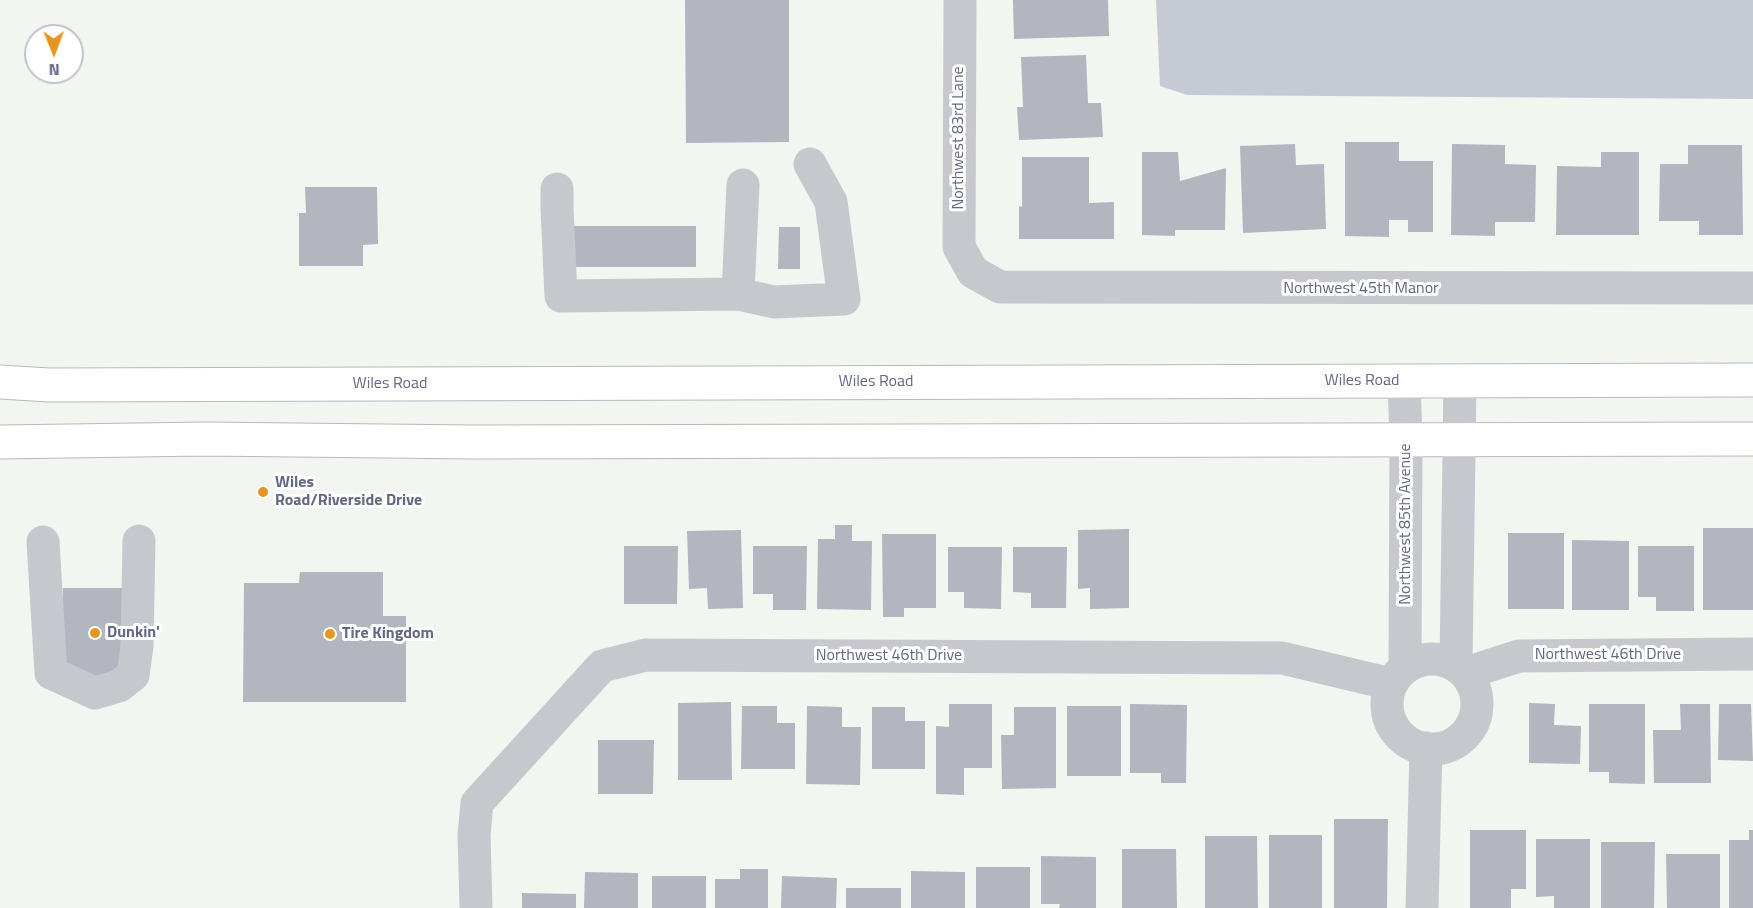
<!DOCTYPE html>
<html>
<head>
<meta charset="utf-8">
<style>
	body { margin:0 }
	#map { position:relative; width:1753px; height:908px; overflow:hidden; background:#f3f5f1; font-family:"Titillium Web",sans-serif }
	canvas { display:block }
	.north { position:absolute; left:24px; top:24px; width:60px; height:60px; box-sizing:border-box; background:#fff; border:2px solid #c1c3cd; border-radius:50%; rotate:179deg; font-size:16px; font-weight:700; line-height:24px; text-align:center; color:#636983 }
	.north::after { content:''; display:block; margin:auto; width:21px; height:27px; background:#e69620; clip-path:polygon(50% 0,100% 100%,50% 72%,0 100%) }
</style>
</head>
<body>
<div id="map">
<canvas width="1753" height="908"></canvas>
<div class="north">N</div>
</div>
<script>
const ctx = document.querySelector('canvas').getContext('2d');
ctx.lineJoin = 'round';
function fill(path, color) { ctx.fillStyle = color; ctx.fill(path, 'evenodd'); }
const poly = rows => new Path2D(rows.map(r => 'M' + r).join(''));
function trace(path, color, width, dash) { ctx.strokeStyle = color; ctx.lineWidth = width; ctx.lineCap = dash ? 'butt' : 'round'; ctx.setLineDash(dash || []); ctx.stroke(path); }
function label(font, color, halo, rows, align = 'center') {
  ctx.font = font + ' "Titillium Web",sans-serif'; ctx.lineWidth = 6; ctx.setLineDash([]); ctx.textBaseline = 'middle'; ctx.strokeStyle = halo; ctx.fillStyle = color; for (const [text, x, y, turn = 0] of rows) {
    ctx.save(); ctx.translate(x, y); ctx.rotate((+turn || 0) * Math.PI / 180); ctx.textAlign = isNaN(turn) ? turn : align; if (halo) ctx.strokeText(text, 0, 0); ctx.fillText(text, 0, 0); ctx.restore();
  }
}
fill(poly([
	[1156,0,1753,0,1753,99,1187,95,1160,86]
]), '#c6cad3');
fill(poly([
	[685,0,789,0,789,142,686,143],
	[1013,0,1108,0,1109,36,1014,39],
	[1086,55,1088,103,1101,103,1103,137,1019,140,1017,107,1023,107,1021,57],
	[1345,142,1399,142,1399,161,1433,161,1433,232,1408,232,1408,220,1389,220,1389,237,1345,236],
	[1295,144,1296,165,1324,164,1326,229,1243,233,1240,146],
	[1452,144,1505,145,1505,164,1536,165,1535,222,1495,222,1495,236,1451,235],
	[1688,145,1742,145,1743,235,1699,235,1699,221,1659,221,1660,164,1688,164],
	[1142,152,1178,152,1180,181,1226,168,1225,230,1175,230,1175,236,1142,235],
	[1601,152,1639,152,1639,235,1556,235,1557,166,1601,167],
	[1022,157,1089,157,1089,203,1114,202,1114,239,1019,239,1019,206,1022,207],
	[305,187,377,187,378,244,363,245,363,266,299,266,299,213,306,213],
	[567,226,696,226,696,267,566,267],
	[779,227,800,227,800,269,778,269],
	[835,525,852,525,852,541,872,541,871,610,817,609,818,539,835,539],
	[1703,528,1753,528,1753,610,1703,610],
	[1129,529,1129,608,1090,609,1090,588,1078,589,1078,530],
	[741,530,743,608,708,609,707,588,689,589,687,531],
	[1508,533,1564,533,1564,609,1508,609],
	[882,534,936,534,936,608,904,608,904,617,883,617],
	[1572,540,1629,541,1629,610,1572,610],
	[624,546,678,546,677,604,624,604],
	[753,546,807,546,806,610,773,610,773,594,753,594],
	[1638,546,1694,546,1694,611,1656,611,1656,597,1638,597],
	[948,547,1002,547,1001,609,964,608,964,592,948,592],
	[1013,547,1067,547,1066,608,1031,608,1031,593,1013,592],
	[300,572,383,572,383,616,406,616,406,702,243,702,244,583,299,583],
	[63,588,124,588,125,676,63,676],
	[731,702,732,780,678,780,678,703],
	[1529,703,1555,704,1554,725,1581,726,1580,764,1529,763],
	[949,704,992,704,992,768,964,768,964,795,936,794,936,726,949,727],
	[1130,704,1187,705,1186,783,1161,783,1161,773,1130,773],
	[1589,704,1645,704,1645,784,1609,783,1609,772,1589,772],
	[1680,704,1710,704,1711,783,1654,783,1653,730,1681,730],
	[1719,704,1751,704,1753,761,1718,760],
	[742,706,777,706,777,723,795,723,795,769,741,769],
	[807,706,842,707,842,727,861,727,860,785,806,784],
	[1067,706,1121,706,1121,776,1067,776],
	[872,707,905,707,905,721,925,721,925,769,872,769],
	[1014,707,1056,707,1056,788,1002,789,1001,735,1014,735],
	[598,740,654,740,653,794,598,794],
	[1334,819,1388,819,1387,908,1334,908],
	[1470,830,1526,830,1526,889,1511,889,1511,908,1470,908],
	[1749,830,1753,830,1753,908,1729,908,1729,840,1749,840],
	[1269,835,1322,835,1322,908,1269,908],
	[1205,836,1257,836,1258,908,1205,908],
	[1536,839,1590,839,1590,908,1554,908,1554,896,1536,897],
	[1601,842,1655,842,1654,908,1601,908],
	[1122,849,1176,849,1177,908,1122,908],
	[1666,854,1720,854,1720,908,1667,908],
	[1041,856,1096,857,1096,908,1059,908,1060,904,1041,904],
	[976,867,1030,867,1030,908,976,908],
	[740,869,768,869,768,908,715,908,715,879,740,879],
	[911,871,965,872,965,908,911,908],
	[585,872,638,873,638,908,584,908],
	[652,876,706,876,706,908,652,908],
	[782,876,837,878,836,908,781,908],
	[846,888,901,888,901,908,846,908],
	[522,893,576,894,576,908,522,908]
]), '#b3b6be');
const major = poly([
	[0,382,49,385,1753,380],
	[0,442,205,439,474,442,1753,439]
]);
trace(major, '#b7b9be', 35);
trace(poly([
	[960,0,959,247,973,272,1000,287,1753,288],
	[557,189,557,208,561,296,738,294,743,185],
	[738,294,774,302,844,299,831,202,810,164],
	[1404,381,1406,439,1405,667],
	[43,542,51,673,95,693,119,686,133,675,137,646,139,541],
	'1387 704a45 45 0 1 1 90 0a45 45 0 1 1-90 0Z',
	[1456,665,1460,381],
	[1466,673,1519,656,1753,654],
	[476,908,474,835,477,803,602,666,646,655,1282,658,1391,684],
	[1422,908,1426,748]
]), '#c7c8cd', 33);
trace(major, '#fff', 33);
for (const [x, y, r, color] of [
	[263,492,6,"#e69620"],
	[95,633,6,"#e69620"],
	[330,634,6,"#e69620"]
]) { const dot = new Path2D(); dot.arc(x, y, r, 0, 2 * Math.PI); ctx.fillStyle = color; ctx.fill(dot); trace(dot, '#fff', 2); }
label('16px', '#636983', '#fff', [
	["Northwest 83rd Lane",959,138,-90],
	["Northwest 45th Manor",1361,289],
	["Wiles Road",1362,381],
	["Wiles Road",876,382],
	["Wiles Road",390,384],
	["Northwest 85th Avenue",1406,524,-90],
	["Northwest 46th Drive",1608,655],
	["Northwest 46th Drive",889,656]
]);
label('bold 16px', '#636983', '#fff', [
	["Wiles",275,483],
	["Road/Riverside Drive",275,501],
	["Dunkin'",107,633],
	["Tire Kingdom",342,634]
], 'left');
</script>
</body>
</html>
